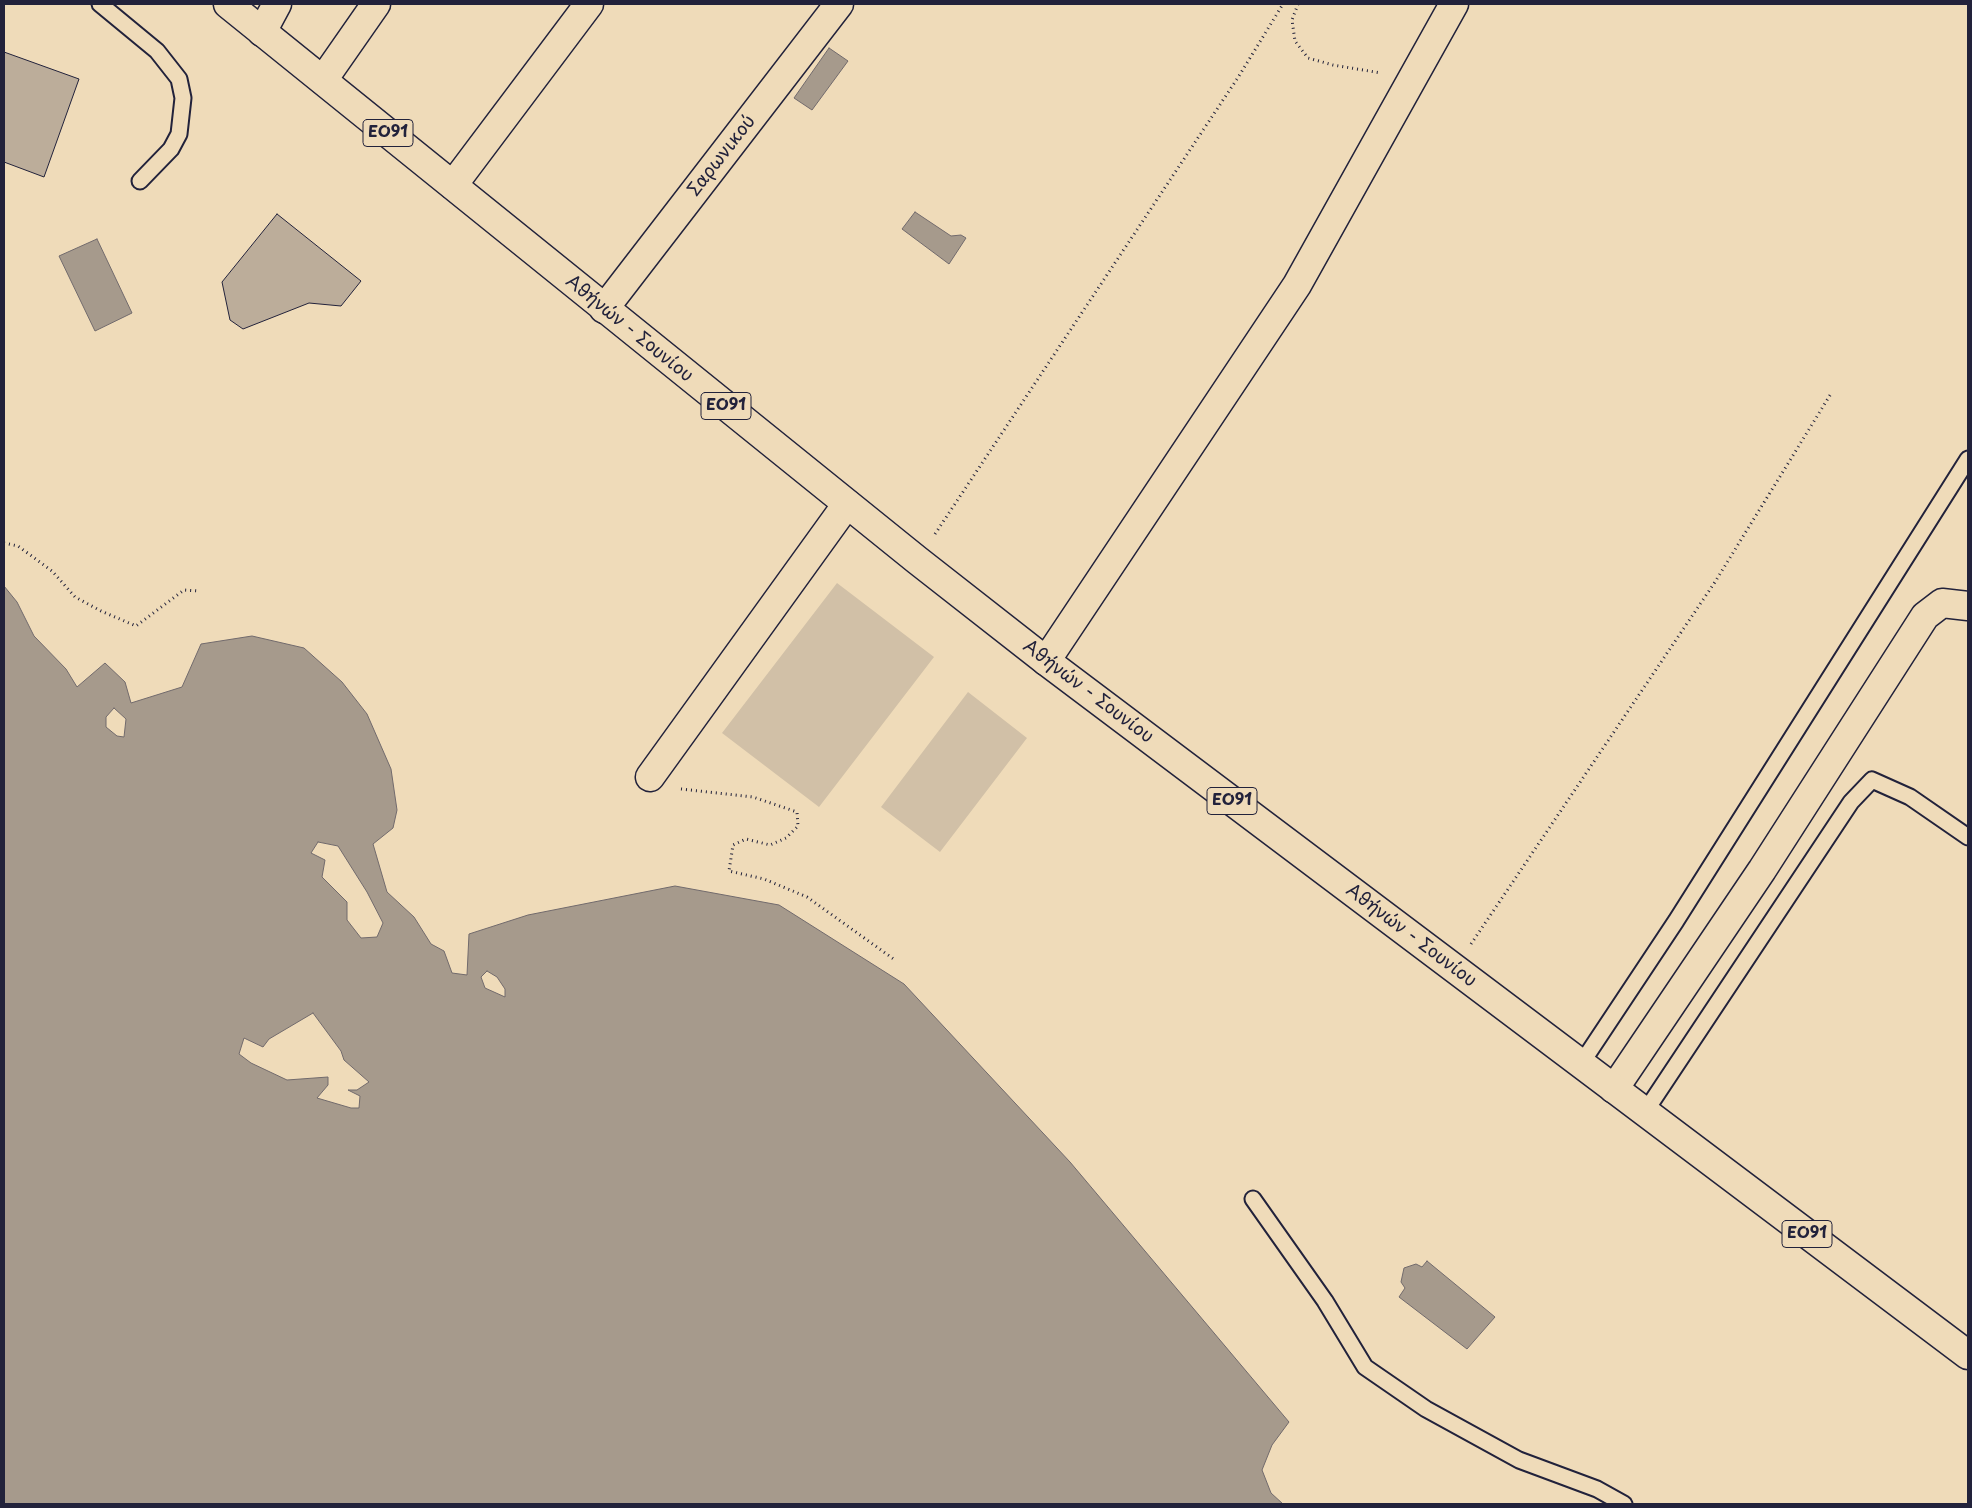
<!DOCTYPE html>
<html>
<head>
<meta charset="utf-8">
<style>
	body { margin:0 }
	#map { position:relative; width:1972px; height:1508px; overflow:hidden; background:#efdbb9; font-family:"Playpen Sans",sans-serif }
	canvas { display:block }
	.frame { position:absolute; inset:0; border:5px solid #22223b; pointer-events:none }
</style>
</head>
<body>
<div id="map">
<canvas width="1972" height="1508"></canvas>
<div class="frame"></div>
</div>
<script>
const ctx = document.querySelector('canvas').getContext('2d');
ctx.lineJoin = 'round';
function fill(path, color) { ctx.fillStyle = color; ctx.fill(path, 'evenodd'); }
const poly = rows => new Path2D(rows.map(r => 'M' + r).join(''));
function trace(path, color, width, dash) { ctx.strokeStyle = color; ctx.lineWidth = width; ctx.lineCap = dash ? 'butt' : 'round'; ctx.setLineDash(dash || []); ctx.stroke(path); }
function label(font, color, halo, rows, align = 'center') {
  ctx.font = font + ' "Playpen Sans",sans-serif'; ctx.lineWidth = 4.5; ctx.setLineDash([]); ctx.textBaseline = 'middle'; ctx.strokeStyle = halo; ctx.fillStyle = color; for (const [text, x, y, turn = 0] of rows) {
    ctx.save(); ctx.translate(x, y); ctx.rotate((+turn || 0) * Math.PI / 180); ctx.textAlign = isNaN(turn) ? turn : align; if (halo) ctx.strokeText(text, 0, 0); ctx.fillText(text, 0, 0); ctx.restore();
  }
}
fill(poly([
	[837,583,934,657,819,807,722,733],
	[968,692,1027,738,940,852,881,807]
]), '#d1c0a7');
const water = poly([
	[829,48,848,61,812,110,794,98,829,48],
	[915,212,951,236,961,235,966,238,949,264,902,229,915,212],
	[97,239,132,313,95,331,59,256,97,239],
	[4,586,17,602,34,636,66,669,77,687,105,663,125,682,131,703,182,687,201,644,252,636,304,648,342,682,367,714,391,769,397,810,393,828,373,844,387,892,414,917,431,944,444,951,452,973,467,975,469,934,528,915,675,886,779,905,904,984,1070,1162,1289,1422,1272,1445,1262,1470,1271,1493,1283,1504,4,1504,4,586],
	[114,708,126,719,124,737,117,736,106,727,106,717,114,708],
	[318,842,338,846,367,892,383,923,377,937,361,938,347,920,347,902,322,877,325,860,311,853,318,842],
	[487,971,497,977,505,989,505,997,485,988,481,977,487,971],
	[313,1013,341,1051,344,1060,369,1082,357,1090,348,1090,360,1096,359,1108,351,1108,317,1098,328,1085,328,1077,287,1080,251,1063,239,1054,244,1038,263,1047,269,1039,313,1013],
	[1427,1261,1495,1317,1467,1349,1399,1297,1405,1288,1401,1282,1404,1268,1416,1264,1422,1267,1427,1261]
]);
fill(water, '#a69a8c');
trace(water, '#716a6c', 1);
const building = poly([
	[4,52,79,79,44,177,4,162,4,52],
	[277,214,361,281,341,306,309,303,243,329,230,320,222,282,277,214]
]);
fill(building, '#bcad9a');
trace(building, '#22223b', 1);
const lane = poly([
	[100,4,157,51,179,79,183,98,179,134,171,149,140,181],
	[1581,1064,1676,921,1968,459],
	[1645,1112,1851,802,1872,780,1910,797,1968,837],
	[1253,1199,1325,1301,1365,1367,1426,1409,1519,1460,1597,1489,1624,1504]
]);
const street = poly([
	[262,32,277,4],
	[323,80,376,4],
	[453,185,589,4],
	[604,309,839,4],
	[1046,661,1297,285,1454,4],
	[650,777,847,504],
	[1614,1089,1762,870,1925,616,1942,603,1968,606]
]);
const primary = poly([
	[228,4,917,560,1046,661,1968,1355]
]);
trace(lane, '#22223b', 19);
trace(street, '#22223b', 31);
trace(primary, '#22223b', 31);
trace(poly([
	[1298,4,1292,20,1295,41,1308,58,1333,65,1381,73],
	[935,534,1239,76,1283,4],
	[4,543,18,546,52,571,75,597,101,611,136,626,184,590,198,591],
	[681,789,753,797,797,812,798,826,786,838,770,845,746,839,733,845,729,871,764,879,807,897,895,960],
	[1471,944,1715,582,1832,392]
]), '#22223b', 3, [1, 4]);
trace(lane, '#efdbb9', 15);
trace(street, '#efdbb9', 28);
trace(primary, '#efdbb9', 28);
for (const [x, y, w] of [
	[388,133,50],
	[726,406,50],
	[1232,801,50],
	[1807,1234,50]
]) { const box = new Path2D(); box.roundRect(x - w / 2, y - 13.5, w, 27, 4); ctx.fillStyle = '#efdbb9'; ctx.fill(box); trace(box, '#22223b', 1); }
label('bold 16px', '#22223b', null, [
	["ΕΟ91",388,133],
	["ΕΟ91",726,406],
	["ΕΟ91",1232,801],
	["ΕΟ91",1807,1234]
]);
label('18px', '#22223b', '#efdbb9', [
	["Σαρωνικού",722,156,-52],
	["Αθήνών - Σουνίου",629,329,39],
	["Αθήνών - Σουνίου",1088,692,37],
	["Αθήνών - Σουνίου",1411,936,37]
]);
</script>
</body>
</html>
